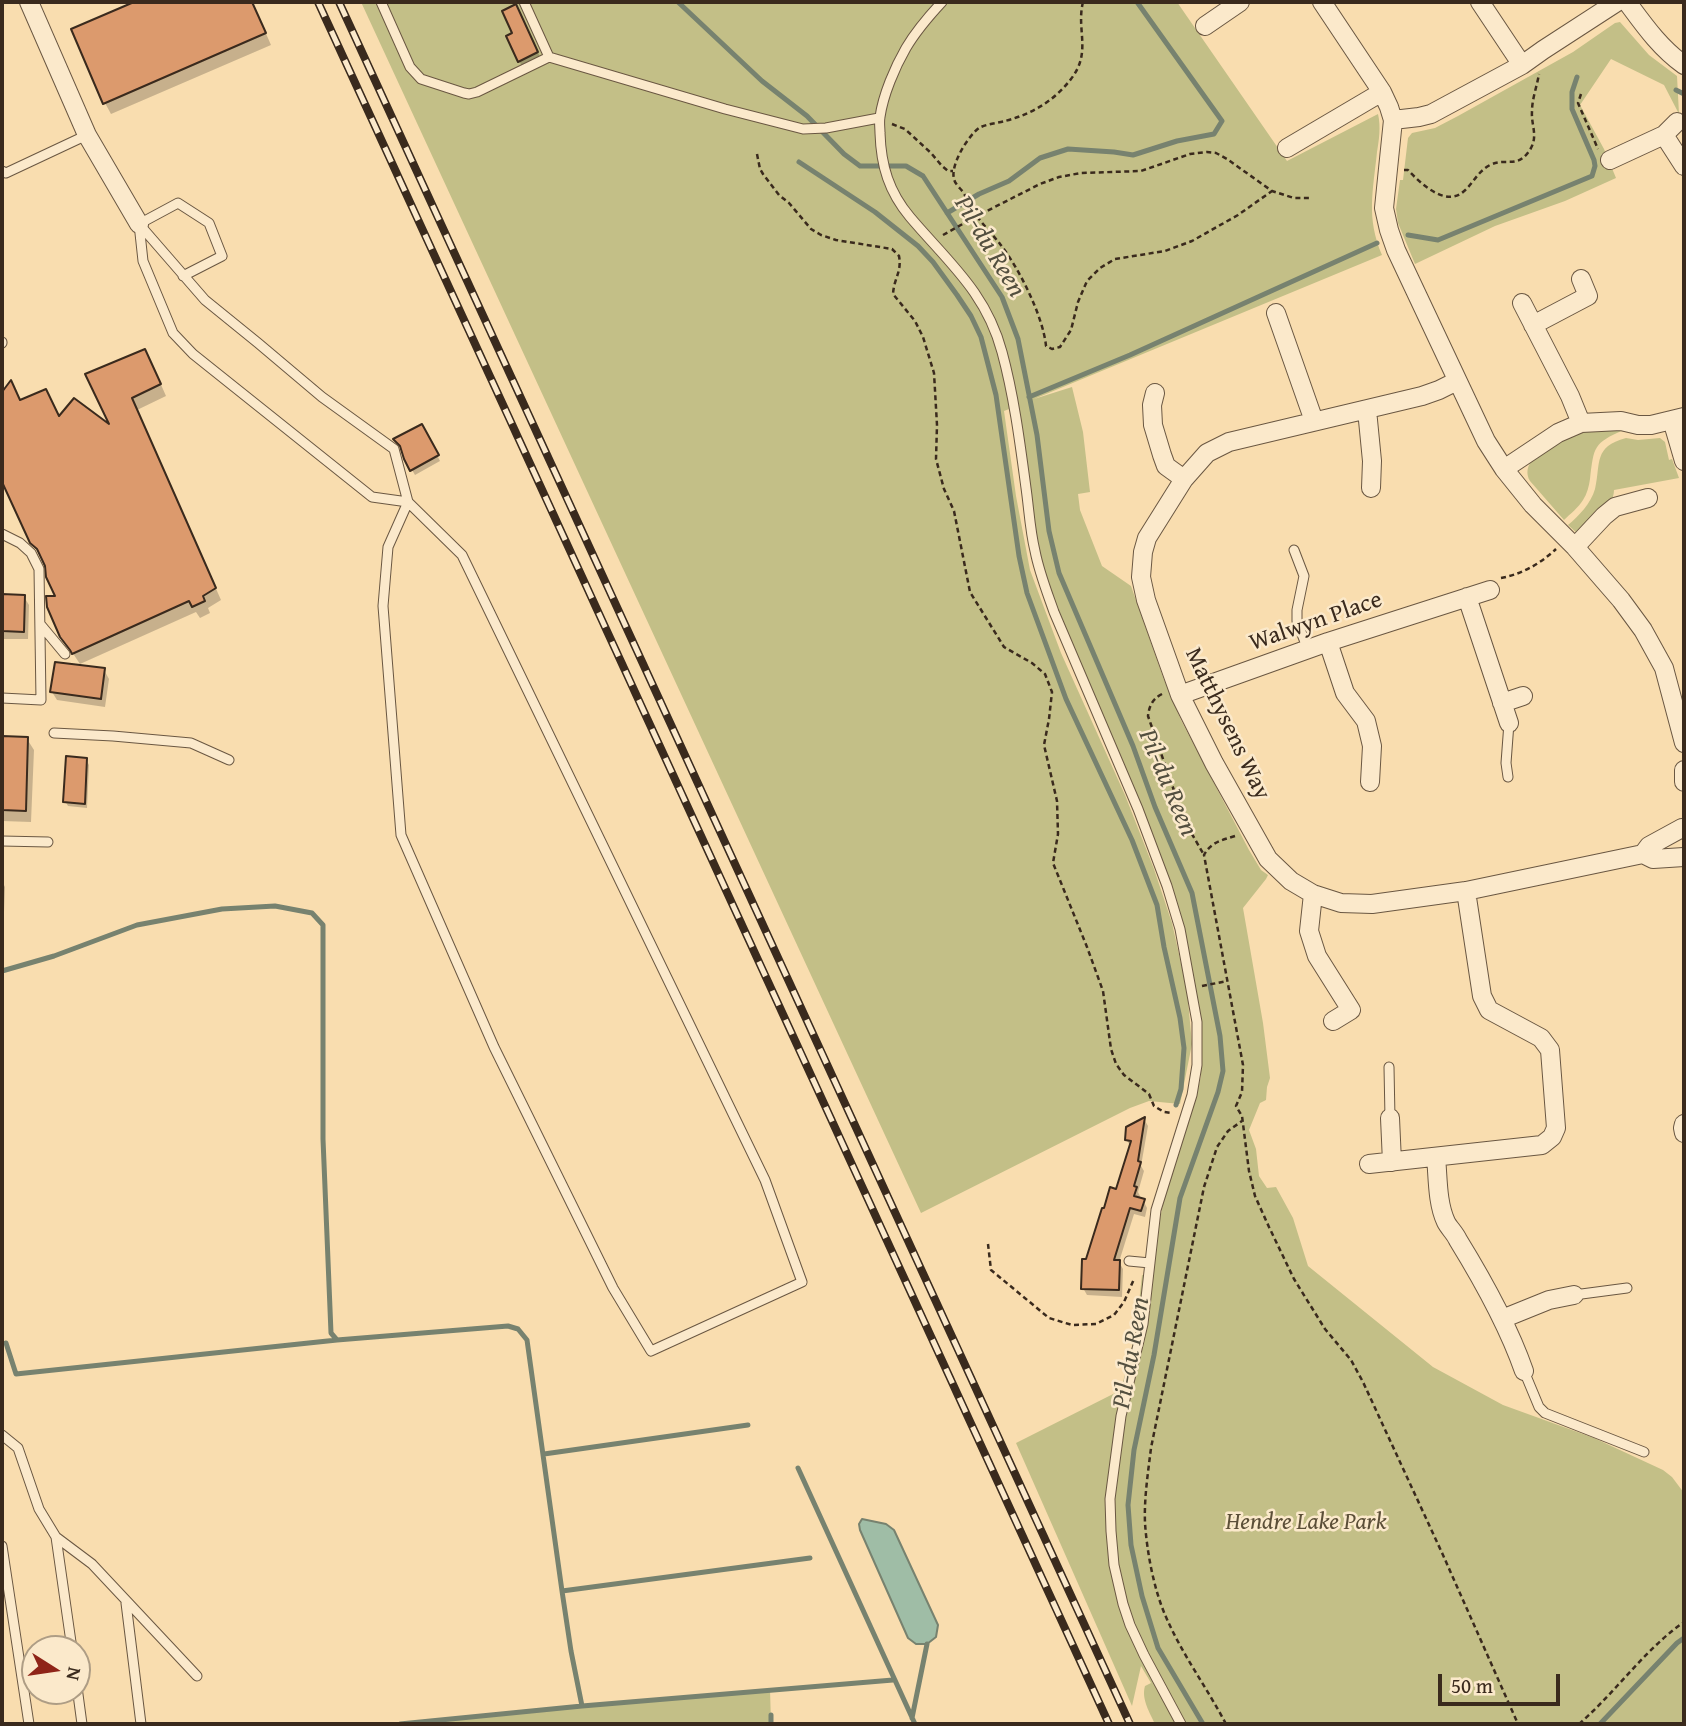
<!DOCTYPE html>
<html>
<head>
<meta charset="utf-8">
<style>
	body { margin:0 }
	#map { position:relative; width:1686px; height:1726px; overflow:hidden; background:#f9ddaf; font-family:"Gentium Book Plus",serif }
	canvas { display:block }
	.frame { position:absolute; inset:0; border:4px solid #3a2a1d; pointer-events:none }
	.north { position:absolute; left:21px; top:1635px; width:70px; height:70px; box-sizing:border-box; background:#fbe9cb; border:2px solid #ae9d85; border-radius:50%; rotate:102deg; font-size:19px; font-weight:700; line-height:28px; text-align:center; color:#3a2a1d }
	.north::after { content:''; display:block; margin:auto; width:24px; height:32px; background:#8f2418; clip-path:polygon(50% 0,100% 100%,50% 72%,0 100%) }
	.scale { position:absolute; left:1438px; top:1674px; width:122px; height:32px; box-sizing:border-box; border:4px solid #3a2a1d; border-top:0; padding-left:9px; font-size:21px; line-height:24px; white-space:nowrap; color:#3a2a1d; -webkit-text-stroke:5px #fbe9cb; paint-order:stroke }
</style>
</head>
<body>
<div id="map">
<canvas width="1686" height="1726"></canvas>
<div class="frame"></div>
<div class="north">N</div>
<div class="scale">50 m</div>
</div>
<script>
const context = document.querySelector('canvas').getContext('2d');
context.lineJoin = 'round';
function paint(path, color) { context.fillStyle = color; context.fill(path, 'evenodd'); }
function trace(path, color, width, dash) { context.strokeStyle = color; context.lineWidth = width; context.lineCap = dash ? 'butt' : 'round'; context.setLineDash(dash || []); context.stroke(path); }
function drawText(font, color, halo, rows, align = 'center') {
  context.font = font + ' "Gentium Book Plus",serif'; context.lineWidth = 5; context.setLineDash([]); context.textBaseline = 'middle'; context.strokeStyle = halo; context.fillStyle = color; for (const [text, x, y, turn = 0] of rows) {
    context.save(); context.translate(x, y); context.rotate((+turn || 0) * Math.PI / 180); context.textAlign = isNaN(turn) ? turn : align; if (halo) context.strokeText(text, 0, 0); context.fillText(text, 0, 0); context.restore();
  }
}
const green = new Path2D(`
	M 361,2 L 1177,2 L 1287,161 L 1378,114 C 1381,127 1379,140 1377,152 C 1373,191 1366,218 1382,255 L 1034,399 L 1072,387 L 1083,432 L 1090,492 L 1078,494 L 1080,510 L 1102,566 L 1131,586 L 1163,677 L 1181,720 L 1249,850 L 1261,870 L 1268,875 L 1266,879 L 1243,908 L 1263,1023 L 1270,1078 L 1267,1087 L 1266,1100 L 1260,1103 L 1249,1130 L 1256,1149 L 1259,1176 L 1267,1188 L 1276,1187 L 1293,1218 L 1308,1266 L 1433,1367 L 1503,1405 L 1594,1438 L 1663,1470 L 1672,1477 L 1684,1493 L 1684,1724 L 1155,1724 C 1150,1713 1141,1699 1145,1686 L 1151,1683 L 1141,1666 L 1132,1706 L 1016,1443 L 1121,1390 L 1136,1330 L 1142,1275 L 1151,1277 L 1157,1233 L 1167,1185 L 1195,1101 L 1201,1076 L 1200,1015 L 1184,931 L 1171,883 L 1054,601 L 1039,553 L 1017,406 L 1004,411 L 1016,496 L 1030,570 L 1061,653 L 1125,795 L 1154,869 L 1172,923 L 1187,990 L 1192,1044 L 1180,1104 L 1149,1101 L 1130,1108 L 921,1213 Z
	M 1620,22 L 1649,55 L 1677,76 L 1679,114 L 1664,85 L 1611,59 L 1580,105 L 1604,149 L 1616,178 L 1565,201 L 1495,226 L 1415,264 L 1398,223 L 1396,209 L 1400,180 L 1403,180 L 1408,138 L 1412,133 L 1435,128 L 1458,116 L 1573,52 L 1615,23 Z
	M 1594,429 L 1624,430 C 1593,443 1594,447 1590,479 C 1589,486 1587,494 1583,500 C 1579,507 1570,514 1564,520 L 1530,481 C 1515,453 1575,435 1594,429 Z
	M 1626,438 L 1638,440 L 1660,438 L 1665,442 L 1669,460 L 1672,459 L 1679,478 L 1614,490 C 1614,508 1592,523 1579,535 L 1568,525 C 1579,516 1591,503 1595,489 C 1601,463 1593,447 1626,438 Z
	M 770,1689 L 771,1724 L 400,1724 L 510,1712 Z`);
const water = new Path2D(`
	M 862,1519 L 886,1524 L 894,1530 L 938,1625 L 936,1637 L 927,1644 L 916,1644 L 908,1638 L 860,1530 L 859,1524 Z`);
const shadow = new Path2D(`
	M 138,2 L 252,2 L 271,45 L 111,114 L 105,103 L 73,30 Z
	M 519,11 L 540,57 L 522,66 L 519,61 L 514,34 Z
	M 151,362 L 166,396 L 137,410 L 221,600 L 208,608 L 210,613 L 200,618 L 196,612 L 80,664 L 62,637 L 58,598 L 44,559 L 39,554 L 32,542 L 2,478 L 2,394 L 11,383 L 21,402 L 59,419 L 113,430 Z
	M 422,426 L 440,461 L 415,475 L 405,458 L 403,449 L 396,440 Z
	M 2,596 L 24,597 L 29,605 L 28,639 L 2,639 Z
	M 104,670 L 109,679 L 105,707 L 57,700 L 52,692 Z
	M 2,738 L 27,739 L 34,750 L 31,822 L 2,821 Z
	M 86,759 L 89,765 L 87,808 L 68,806 L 65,801 Z
	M 2,881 L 5,887 L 4,912 L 2,912 Z
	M 1144,1119 L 1148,1126 L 1141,1166 L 1144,1171 L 1138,1192 L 1140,1196 L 1139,1199 L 1143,1200 L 1147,1208 L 1145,1217 L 1134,1214 L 1119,1262 L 1123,1269 L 1122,1297 L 1087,1295 L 1083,1288 L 1087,1261 L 1117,1191 L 1131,1147 L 1126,1139 Z`);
const stream = new Path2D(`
	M 678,2 L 762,81 L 807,116 L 844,154 L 860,166 L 906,166 L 923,176 L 1002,297 L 1018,339 L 1037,435 L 1049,531 L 1059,573 L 1133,746 L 1155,807 L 1192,893 L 1220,1036 L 1223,1071 L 1218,1092 L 1180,1198 L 1154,1355 L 1134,1450 L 1128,1505 L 1131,1545 L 1142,1596 L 1158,1648 L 1203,1724
	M 1676,90 L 1684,94
	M 799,162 L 875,212 L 918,246 L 933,262 L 957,295 L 971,316 L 981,337 L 996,395 L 1019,556 L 1027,593 L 1066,699 L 1132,840 L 1157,905 L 1164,947 L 1180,1018 L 1184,1048 L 1181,1089 L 1176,1105
	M 947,213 L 979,194 L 1009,181 L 1040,158 L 1068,149 L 1114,152 L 1133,155 L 1177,141 L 1214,134 L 1222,121 L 1137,2
	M 1408,235 L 1438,240 L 1592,176 L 1595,166 L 1594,160 L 1572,109 L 1572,92 L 1577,77
	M 1029,397 L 1130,355 L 1377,243
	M 2,971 L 54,956 L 137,925 L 222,909 L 275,906 L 312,913 L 323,925 L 323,1139 L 331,1333 L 337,1340 L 508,1326 L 518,1329 L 527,1340 L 562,1591 L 571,1651 L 582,1706
	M 6,1343 L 16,1374 L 337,1340
	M 544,1454 L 748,1425
	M 798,1468 L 915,1724
	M 562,1591 L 810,1558
	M 771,1715 L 771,1724
	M 912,1718 L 927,1644
	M 400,1724 L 582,1706 L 893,1680
	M 1600,1724 L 1677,1643 L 1684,1638`);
const building = new Path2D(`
	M 134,2 L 252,2 L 266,33 L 103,104 L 71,29 Z
	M 516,4 L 538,52 L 518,62 L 506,36 L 512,33 L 502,11 Z
	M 145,349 L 161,384 L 132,398 L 216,588 L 203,596 L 205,601 L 192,607 L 189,601 L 72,654 L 70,650 L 60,637 L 47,607 L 46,596 L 55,596 L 46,577 L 45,566 L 37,549 L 30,543 L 2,482 L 2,392 L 11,380 L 20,400 L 46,389 L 59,416 L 74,398 L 109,424 L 85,374 Z
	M 422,424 L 439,455 L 410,471 L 404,459 L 400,446 L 393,439 Z
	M 2,594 L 25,595 L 24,632 L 2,631 Z
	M 55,662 L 105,668 L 101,699 L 50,692 Z
	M 2,736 L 28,737 L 26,811 L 2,810 Z
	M 66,756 L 87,758 L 85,804 L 63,802 Z
	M 1145,1117 L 1138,1161 L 1141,1162 L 1134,1186 L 1137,1187 L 1134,1196 L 1145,1199 L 1141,1211 L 1130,1208 L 1114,1260 L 1120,1260 L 1119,1290 L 1081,1289 L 1082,1259 L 1086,1259 L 1102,1208 L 1104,1208 L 1110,1187 L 1116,1189 L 1131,1141 L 1125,1140 L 1126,1127 Z`);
const path = new Path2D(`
	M 1083,2 C 1076,30 1092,52 1071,79 C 1054,101 1032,114 1005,121 C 998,123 986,124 979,128 C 968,136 950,165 954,179 C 955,184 960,188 963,192 C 968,200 971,208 976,215 C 984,226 993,235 1000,244 C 1019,268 1043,316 1046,346 L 1052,349 L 1060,347 L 1071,330 L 1078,302 L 1087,281 L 1100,268 L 1115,259 L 1165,251 L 1192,241 L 1238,215 L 1272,191
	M 1581,94 L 1578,103 L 1598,149
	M 892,124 L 905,129 L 931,153 L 942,166 L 948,171 L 953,171
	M 757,154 L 760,169 L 763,174 L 779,195 L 789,203 L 811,229 L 821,235 L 836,240 L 892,249 L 899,256 C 902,272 894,278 893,294 L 915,321 L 923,337 L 934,373 L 937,425 L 936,459 L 944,489 L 954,511 L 970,592 L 1004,647 L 1032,663 L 1045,674 L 1052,692 L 1049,719 L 1044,745 L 1057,801 L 1058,834 L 1053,863 L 1087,947 L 1103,991 L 1111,1049 L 1116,1064 L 1124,1075 L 1149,1094 L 1154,1106 L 1164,1112 L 1172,1113
	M 1404,170 L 1408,170 C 1420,183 1445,207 1463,192 C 1473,184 1477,172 1490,165 C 1507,157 1518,170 1531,148 C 1538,135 1531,125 1532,111 C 1532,99 1537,86 1539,74
	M 943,235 L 977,216 L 1040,184 L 1059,177 L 1081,173 L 1141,171 L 1190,154 L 1207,152 L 1216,153 L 1227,159 L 1272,191 L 1294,198 L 1309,198
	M 1501,578 C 1522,574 1540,564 1556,549
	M 1162,694 C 1152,699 1149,707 1148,716 L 1185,822 L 1204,855
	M 1235,836 C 1222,840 1211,842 1204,855 L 1243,1065 L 1242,1092 L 1236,1106 L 1242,1116 L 1249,1171 L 1255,1196 L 1269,1227 L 1294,1279 L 1325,1329 L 1351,1360 L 1363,1382 L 1443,1555 L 1518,1724
	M 1202,986 L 1227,981
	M 988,1244 L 991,1270 L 1049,1318 L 1072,1325 L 1096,1324 L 1114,1315 L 1124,1302 L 1134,1279
	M 1226,1724 C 1207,1688 1182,1654 1166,1617 C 1154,1590 1147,1553 1145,1523 C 1144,1498 1148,1473 1151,1448 L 1204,1187 L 1217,1147 L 1228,1131 L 1242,1121
	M 1579,1724 C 1616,1692 1644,1650 1684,1622`);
const service = new Path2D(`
	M 381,2 L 410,67 L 421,79 L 464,93 L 469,94 L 477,92 L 549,57 L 725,109 L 803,129 L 826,128 L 879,118
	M 524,2 L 549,57
	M 942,2 C 929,16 916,31 906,48 C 895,67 883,95 880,117 C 879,122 880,128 880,133 C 881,166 889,192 910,217 C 948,262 986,292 1002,352 C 1014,396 1020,443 1026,488 C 1029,509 1030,531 1035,551 C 1039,572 1047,592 1054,612 L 1138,809 L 1167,886 L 1180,929 L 1197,1022 L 1197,1065 L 1192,1095 L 1156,1210 L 1143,1324 L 1121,1416 L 1110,1499 L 1111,1531 L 1114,1565 L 1123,1604 L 1130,1625 L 1144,1655 L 1181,1724
	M 2,171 L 6,173 L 87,135
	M 139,224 L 205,300 L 258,343 L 322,397 L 394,449 L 408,502 L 372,497 L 193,354 L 173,333 L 143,261 Z
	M 139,224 L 178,203 L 209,223 L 222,256 L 183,276
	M 2,342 L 2,343
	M 408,502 L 462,555 L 765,1180 L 802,1282 L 651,1351 L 613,1288 L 494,1047 L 401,835 L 383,606 L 388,547 Z
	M 2,534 L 20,543 L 31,553 L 39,569 L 41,700 L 2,698
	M 1294,550 L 1304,576 L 1297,610 L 1297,621 L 1308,650
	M 40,624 L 65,654
	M 54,733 L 113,736 L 191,743 L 229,760
	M 1508,777 L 1506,763 L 1509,723
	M 2,841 L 48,842
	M 1389,1067 L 1390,1118
	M 1129,1261 L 1150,1263
	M 1574,1295 L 1627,1288
	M 1524,1371 L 1539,1407 L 1545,1413 L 1644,1452
	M 2,1435 L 18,1448 L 39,1509 L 56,1537 L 72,1649
	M 56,1537 L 92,1564 L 197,1676
	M 2,1546 L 29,1724
	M 126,1603 L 141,1724
	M 77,1687 L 82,1724`);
const minor = new Path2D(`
	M 29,2 L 87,135 L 139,224
	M 1322,2 L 1382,92 L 1389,107 L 1393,120 L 1384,208 L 1389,230 L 1396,250 L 1486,441 L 1504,469 L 1533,505 L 1575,547 L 1621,600 L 1643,630 L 1664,668 L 1684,743
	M 1480,2 L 1522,65
	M 1627,2 C 1644,25 1660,48 1684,65
	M 1205,26 L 1240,2
	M 1393,120 L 1419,117 L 1431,114 L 1522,65 L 1543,50 L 1617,2
	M 1664,135 L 1684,166
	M 1287,148 L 1382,92
	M 1610,160 L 1664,135 L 1677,122
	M 1522,303 L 1570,396 L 1581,423
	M 1276,313 L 1314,421
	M 1533,325 L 1588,296 L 1581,279
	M 1457,381 L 1439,390 L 1422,396 L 1229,442 L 1207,453 L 1184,479 L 1147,538 L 1143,552 L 1141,577 L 1146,600 L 1180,695 L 1214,763 L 1268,859 L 1291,881 L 1313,894 L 1341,903 L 1372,904 L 1466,891 L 1643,854 L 1653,859 L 1684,857
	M 1155,393 L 1152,405 L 1153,425 L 1162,455 L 1166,466 L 1184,479
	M 1367,410 L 1372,461 L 1371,488
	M 1672,420 L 1684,461
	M 1504,469 L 1558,433 L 1581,423 L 1621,421 L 1638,425 L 1651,425 L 1684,417
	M 1575,547 L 1604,516 L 1615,507 L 1648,498
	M 1467,597 L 1509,723
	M 1328,642 L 1345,693 L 1366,721 L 1372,746 L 1370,782
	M 1180,695 L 1328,642 L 1490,590
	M 1502,703 L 1523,696
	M 1684,770 L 1684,782
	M 1643,854 L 1649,846 L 1682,828
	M 1313,894 L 1309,931 L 1317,956 L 1351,1010 L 1333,1021
	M 1390,1118 L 1392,1162
	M 1684,1124 L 1683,1128 L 1684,1133
	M 1436,1157 C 1438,1177 1437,1203 1446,1222 C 1449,1228 1455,1233 1458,1240 C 1482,1279 1509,1328 1524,1371
	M 1369,1164 L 1542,1145 L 1552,1137 L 1556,1128 L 1550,1050 L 1541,1038 L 1489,1010 L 1482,996 L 1466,891
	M 1502,1319 L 1549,1300 L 1574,1295`);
const rail = new Path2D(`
	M 318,2 L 1109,1724
	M 339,2 L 1130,1724`);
const streetNames = [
	["Walwyn Place",1316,622,-19],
	["Matthysens Way",1227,724,64]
];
const parkNames = [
	["Hendre Lake Park",1306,1523]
];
const waterNames = [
	["Pil-du Reen",989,247,59],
	["Pil-du Reen",1167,783,67],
	["Pil-du Reen",1132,1353,-80]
];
paint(green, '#c3bf87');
paint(water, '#9fbda6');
trace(water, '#77826f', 2);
paint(shadow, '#0003');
trace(stream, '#77826f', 5);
paint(building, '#dc9a6d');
trace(building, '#3a2a1d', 2);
trace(service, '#6a5742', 11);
trace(minor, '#6a5742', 20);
trace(path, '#3a2a1d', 2.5, [5, 3.5]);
trace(service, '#fbe9cb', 9);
trace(minor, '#fbe9cb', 18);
trace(rail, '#3a2a1d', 8);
trace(rail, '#fbe9cb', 5, [16]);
drawText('24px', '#3a2a1d', '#fbe9cb', streetNames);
drawText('italic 24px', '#5c4f38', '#fbe9cb', parkNames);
drawText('italic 26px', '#534f3f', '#fbe9cb', waterNames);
</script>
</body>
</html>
